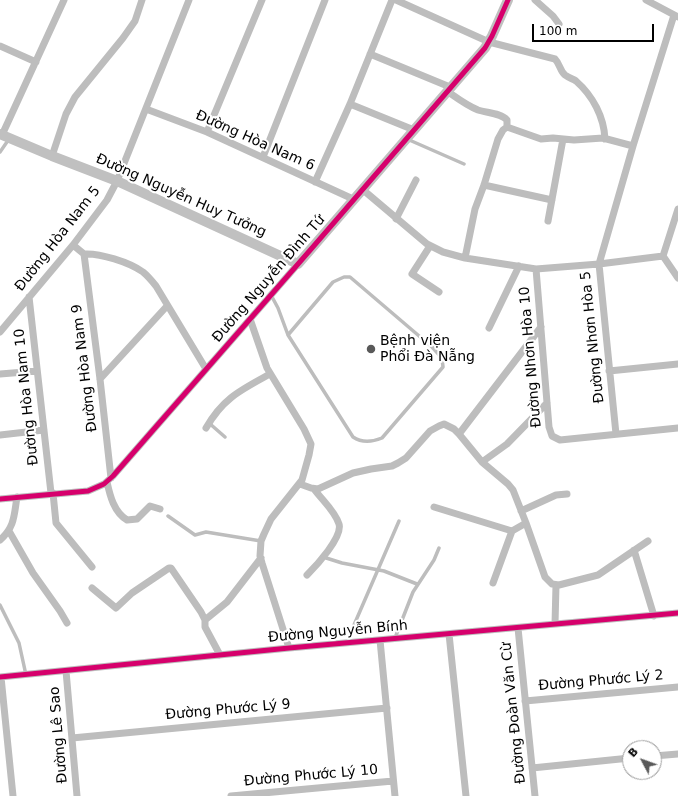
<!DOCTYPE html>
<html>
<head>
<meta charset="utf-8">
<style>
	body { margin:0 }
	#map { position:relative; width:678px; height:796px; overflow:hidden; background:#fff; font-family:"DejaVu Sans",sans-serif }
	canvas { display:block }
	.north { position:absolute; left:622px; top:740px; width:40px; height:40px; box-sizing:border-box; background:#fff; border:1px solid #999; border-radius:50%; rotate:311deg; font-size:11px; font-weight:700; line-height:16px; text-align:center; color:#000 }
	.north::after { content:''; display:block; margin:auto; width:14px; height:18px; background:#595959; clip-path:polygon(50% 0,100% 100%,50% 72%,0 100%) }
	.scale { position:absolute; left:532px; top:24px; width:122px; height:18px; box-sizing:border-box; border:2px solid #000; border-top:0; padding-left:5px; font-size:12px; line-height:14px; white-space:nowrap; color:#000; -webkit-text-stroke:3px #fff; paint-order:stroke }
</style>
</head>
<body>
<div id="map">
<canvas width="678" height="796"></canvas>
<div class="north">B</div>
<div class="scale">100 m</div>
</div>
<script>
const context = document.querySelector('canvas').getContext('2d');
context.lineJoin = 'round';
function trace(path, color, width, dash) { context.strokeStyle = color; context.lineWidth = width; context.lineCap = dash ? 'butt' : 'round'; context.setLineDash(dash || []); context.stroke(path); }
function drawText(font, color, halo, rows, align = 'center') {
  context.font = font + ' "DejaVu Sans",sans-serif'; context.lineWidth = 4; context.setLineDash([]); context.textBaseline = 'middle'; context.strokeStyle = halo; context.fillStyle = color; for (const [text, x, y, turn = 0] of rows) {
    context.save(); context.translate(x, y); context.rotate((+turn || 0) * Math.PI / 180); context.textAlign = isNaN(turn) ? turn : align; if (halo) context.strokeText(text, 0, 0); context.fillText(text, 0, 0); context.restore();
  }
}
const lane = new Path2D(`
	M 407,139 L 464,164
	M 0,152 L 9,139
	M 271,295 L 278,308 L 288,335 L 353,437 C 362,443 372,442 382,438 L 443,367 L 442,358 L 432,347 L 350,277 L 344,277 L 333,282 L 288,335
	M 209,423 L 225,437
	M 168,516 L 195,535 L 206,532 L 261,541
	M 323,557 L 342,563 L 384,571 L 417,584
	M 0,605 L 19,643 L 26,675
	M 354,625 L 399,521
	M 395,638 L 413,592 L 434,560 L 439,548`);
const street = new Path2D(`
	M 396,0 L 489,42 L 555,59 C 560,64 560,71 565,75 C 569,78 573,79 576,81 C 593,96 604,117 605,139
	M 535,0 L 553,16 L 559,24
	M 646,0 L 678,17
	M 0,46 L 36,62
	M 370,54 L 450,87
	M 447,91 C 457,98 466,105 478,110 C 487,113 501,113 507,120 L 507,127
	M 350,104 L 414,130
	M 146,109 L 207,132 L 353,199
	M 507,127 L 541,139 L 553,138 L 574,140 L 603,138 L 633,146
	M 207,132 L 262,0
	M 2,135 L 64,0
	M 52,156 L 66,114 L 75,97 L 123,38 L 135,21 L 142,0
	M 263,157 L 325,0
	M 315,182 L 350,104 L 392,0
	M 484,185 L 552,200
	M 362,189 L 427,244 L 443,252 L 465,258 L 536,269 L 599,264 L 663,256
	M 396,219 L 416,180
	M 548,221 L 563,139
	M 73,245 L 84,254 C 100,253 129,262 143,272 C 148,276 152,281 156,286 L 206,369
	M 430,246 L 412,274 L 439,292
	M 84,254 L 100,379 L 111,478
	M 663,256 L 678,209
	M 663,256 L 678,278
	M 465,258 L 475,209 L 484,185 L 498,139 L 503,130 L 507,127
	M 536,269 L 549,427 L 552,436 L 560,440 L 678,428
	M 29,297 L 51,493
	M 250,319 L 267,368 L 304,429 L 311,444 L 309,455 L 302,480 L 271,519 L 264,534 L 261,541 L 260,556 L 262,563 L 289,648
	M 489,328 L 519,266
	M 0,332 L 73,245 L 107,200 L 117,181 L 189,0
	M 609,371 L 678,364
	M 0,374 L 37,371
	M 100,379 L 167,306
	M 206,428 C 223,398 241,390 270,374
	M 459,434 L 541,327
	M 616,434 L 599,264 L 633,146 L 674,15
	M 0,435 L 44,430
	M 482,462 L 507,444 L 547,403
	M 107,482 C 110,496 114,512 127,520 L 137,519 L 150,506 L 160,509
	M 300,484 L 311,488 L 318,489 L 353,473 L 371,469 L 392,466 L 398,463 L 406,458 L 430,431 L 439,426 L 444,424 L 454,429 L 459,434 L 482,462 L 508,484 L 513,490 L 526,523 L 545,577 L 552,584 L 559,585 L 598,575 L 648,541
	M 53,493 L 56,523 L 92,567
	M 0,499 L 88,491 L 104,484 L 113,476 L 298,264
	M 434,507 L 512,531
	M 521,511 L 556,495 L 567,494
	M 9,531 L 33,573 L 60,611 L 67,623
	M 0,540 C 15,527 14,515 17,497
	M 634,550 L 654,616
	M 307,575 C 316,566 343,537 339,524 C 335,511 322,500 314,489
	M 493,583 L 512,531 L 526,523
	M 92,588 L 116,608 L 132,593 L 169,568 L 171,568 L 201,612 L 205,620 L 205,627 L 220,655
	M 205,620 L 227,602 L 261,558
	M 555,624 L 556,585
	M 518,628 L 535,796
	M 449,634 L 466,796
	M 380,640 L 395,796
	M 66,671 L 77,796
	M 0,677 L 289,648 L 678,613
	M 1,677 L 13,796
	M 525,701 L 678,687
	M 72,738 L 387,708
	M 654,756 L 678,754
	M 532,768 L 630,758
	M 231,796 L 393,781`);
const secondary = new Path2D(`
	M 0,134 L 52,156 L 117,181 L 298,264 L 485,48 L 492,36 L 508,0`);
const cycleway = new Path2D(`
	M 0,499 L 88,491 L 104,484 L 113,476 L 312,248 L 485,48 L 492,36 L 508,0
	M 0,677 L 289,648 L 678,613`);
const markers = [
	[371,349,5,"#595959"]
];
const streetNames = [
	["Đường Hòa Nam 6",255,141,24],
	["Đường Nguyễn Huy Tưởng",181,196,24],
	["Đường Hòa Nam 5",58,239,-52],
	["Đường Nguyễn Đình Tứ",269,279,-49],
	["Đường Nhơn Hòa 5",593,337,-96],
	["Đường Nhơn Hòa 10",531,357,-95],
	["Đường Hòa Nam 9",85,368,-97],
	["Đường Hòa Nam 10",27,397,-96],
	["Đường Nguyễn Bính",338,632,-5],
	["Đường Phước Lý 2",601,681,-5],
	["Đường Phước Lý 9",228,710,-5],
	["Đường Đoàn Văn Cừ",514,713,-96],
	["Đường Lê Sao",59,735,-95],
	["Đường Phước Lý 10",311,776,-5]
];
const poiNames = [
	["Bệnh viện",380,341],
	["Phổi Đà Nẵng",380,357]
];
trace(lane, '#bdbdbd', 3.5);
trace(street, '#bdbdbd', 7);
trace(secondary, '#c0c0c0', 10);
trace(cycleway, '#d6006c', 5);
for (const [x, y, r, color] of markers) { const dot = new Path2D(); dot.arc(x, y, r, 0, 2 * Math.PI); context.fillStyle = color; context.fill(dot); trace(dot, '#fff', 1.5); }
drawText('14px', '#000', '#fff', streetNames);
drawText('14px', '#000', '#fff', poiNames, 'left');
</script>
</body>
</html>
